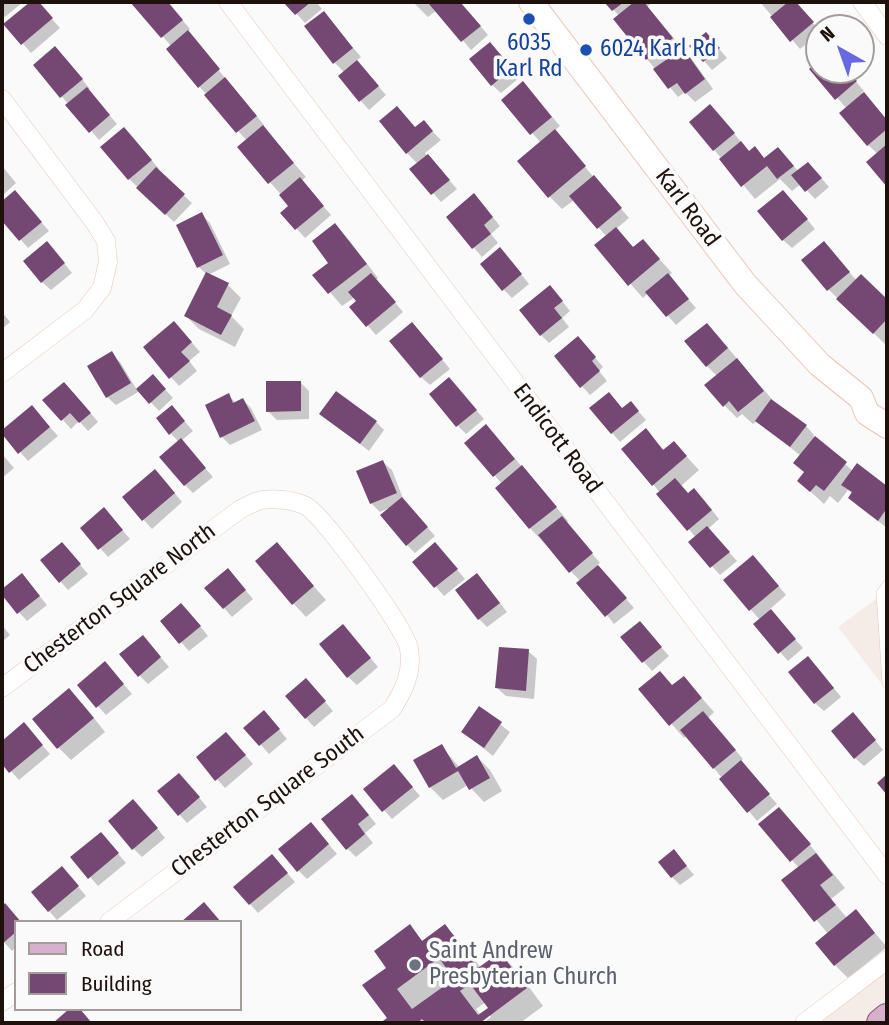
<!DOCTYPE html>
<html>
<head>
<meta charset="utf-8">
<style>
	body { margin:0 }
	#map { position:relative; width:889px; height:1025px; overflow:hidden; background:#fafafa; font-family:"Fira Sans Condensed",sans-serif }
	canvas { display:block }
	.frame { position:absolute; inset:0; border:4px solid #1e110c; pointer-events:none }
	.legend { position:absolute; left:14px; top:920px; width:228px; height:91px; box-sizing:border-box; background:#fafafa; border:2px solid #a29d9b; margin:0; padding:9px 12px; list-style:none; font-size:21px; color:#1e110c }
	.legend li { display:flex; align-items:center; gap:14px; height:35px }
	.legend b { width:35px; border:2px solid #a29d9b }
	.north { position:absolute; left:805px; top:14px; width:70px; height:70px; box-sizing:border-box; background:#fafafa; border:2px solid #a29d9b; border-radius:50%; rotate:320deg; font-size:19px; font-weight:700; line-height:28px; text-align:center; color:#1e110c }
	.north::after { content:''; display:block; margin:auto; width:24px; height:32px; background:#6868e1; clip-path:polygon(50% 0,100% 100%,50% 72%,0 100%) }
</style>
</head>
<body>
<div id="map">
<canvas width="889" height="1025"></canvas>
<div class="frame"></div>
<ul class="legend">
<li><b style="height:9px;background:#d7b0ce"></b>Road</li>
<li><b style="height:19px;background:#754874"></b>Building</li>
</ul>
<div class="north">N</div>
</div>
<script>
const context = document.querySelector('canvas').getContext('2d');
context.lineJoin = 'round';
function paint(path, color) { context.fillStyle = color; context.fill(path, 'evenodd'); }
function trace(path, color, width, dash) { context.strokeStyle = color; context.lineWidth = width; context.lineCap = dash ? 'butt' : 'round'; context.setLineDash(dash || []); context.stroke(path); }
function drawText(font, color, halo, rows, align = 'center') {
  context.font = font + ' "Fira Sans Condensed",sans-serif'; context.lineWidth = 7; context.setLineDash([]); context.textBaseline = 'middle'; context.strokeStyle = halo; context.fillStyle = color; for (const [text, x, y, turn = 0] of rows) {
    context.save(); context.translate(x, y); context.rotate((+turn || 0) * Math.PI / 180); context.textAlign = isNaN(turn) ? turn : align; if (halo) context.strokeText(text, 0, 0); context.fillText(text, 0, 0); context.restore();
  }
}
const built = new Path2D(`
	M 887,591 L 887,691 L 838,627 Z
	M 887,962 L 887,1023 L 807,1023 Z`);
const shadow = new Path2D(`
	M 2,2 L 23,2 L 5,17 L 2,13 Z
	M 33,2 L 37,2 L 60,28 L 31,53 L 6,24 Z
	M 133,2 L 167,2 L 190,29 L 187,32 L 264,125 L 262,127 L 306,177 L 301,181 L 331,215 L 305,238 L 283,213 L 291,206 L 239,147 L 247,141 L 199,86 L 171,46 Z
	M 286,2 L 316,2 L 322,9 L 305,23 Z
	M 413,2 L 460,2 L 488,35 L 471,50 L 437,10 L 428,17 Z
	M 607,2 L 653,2 L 647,7 L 691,58 L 713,89 L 695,102 L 685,92 L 678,97 L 647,59 L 619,16 Z
	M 760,2 L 794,2 L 819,30 L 819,34 L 800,49 Z
	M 324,13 L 361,57 L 356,61 L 386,95 L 369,110 L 340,77 L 345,73 L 335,63 Z
	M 714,43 L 727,58 L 712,70 L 691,46 Z
	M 498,53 L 519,78 L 501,93 L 492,85 Z
	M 64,57 L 90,89 L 88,90 L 117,124 L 99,140 L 35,65 Z
	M 819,63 L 819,70 L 846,70 L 864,91 L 862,93 L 887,121 L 887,184 L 869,162 L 878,154 L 868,145 L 847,109 L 812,69 Z
	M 531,92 L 560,126 L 554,131 L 629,218 L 616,229 L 634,248 L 643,241 L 672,273 L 668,276 L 696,308 L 676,325 L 648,293 L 643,298 L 596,245 L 607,237 L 574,200 L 562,209 L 549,196 L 541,143 L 503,100 Z
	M 719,115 L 750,153 L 755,149 L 765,159 L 778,149 L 799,172 L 816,172 L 829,187 L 815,199 L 801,184 L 792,191 L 780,179 L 755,199 L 691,122 Z
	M 416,129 L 432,131 L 441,140 L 425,153 L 457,189 L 441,202 L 412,169 L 418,164 L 407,153 Z
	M 133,138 L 159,169 L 157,170 L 192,203 L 174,222 L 129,179 Z
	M 2,166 L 16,183 L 2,196 Z
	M 15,192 L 49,231 L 28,248 L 2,218 L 2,203 Z
	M 792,201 L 815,229 L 792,248 L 783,240 Z
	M 482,204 L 500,226 L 491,234 L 498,243 L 482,257 L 448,218 Z
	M 202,215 L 210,223 L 230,264 L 208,275 L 228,285 L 241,298 L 231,316 L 244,329 L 235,347 L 199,329 L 186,316 L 207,275 L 199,267 Z
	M 334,226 L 348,239 L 378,278 L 376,280 L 403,312 L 376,335 L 352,308 L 359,302 L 355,297 L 342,306 L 315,275 L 331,263 Z
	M 55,252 L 72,273 L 51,290 L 42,282 Z
	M 832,252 L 857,281 L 861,276 L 887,301 L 887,346 L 829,290 L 804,260 Z
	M 508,258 L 529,284 L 512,298 L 504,290 Z
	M 558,296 L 570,311 L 562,318 L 569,327 L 549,343 L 541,335 Z
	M 2,312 L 10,322 L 2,329 Z
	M 182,331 L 200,352 L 189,361 L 197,371 L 179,386 L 171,377 Z
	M 420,333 L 450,369 L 430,385 L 421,377 Z
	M 715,333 L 776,404 L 806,426 L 814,435 L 813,436 L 853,471 L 857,466 L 887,489 L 887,528 L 858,506 L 850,498 L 853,494 L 848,490 L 838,503 L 830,496 L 824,504 L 799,481 L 806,473 L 801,456 L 757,421 L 753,424 L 742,414 L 737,418 L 724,405 L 717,376 L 707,366 Z
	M 586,347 L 603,367 L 599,371 L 607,381 L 590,395 L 556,357 Z
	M 111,354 L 120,362 L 137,390 L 153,376 L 173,398 L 159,411 L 140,391 L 116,405 L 107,397 Z
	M 301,383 L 309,391 L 309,419 L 277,420 L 268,411 Z
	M 457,388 L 484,419 L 466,434 L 458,426 Z
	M 73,392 L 98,422 L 88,431 L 79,421 L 71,429 L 45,400 Z
	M 228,395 L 236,403 L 243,400 L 251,408 L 262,430 L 230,445 L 222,437 Z
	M 631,403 L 646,420 L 620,442 L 591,408 L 623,410 Z
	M 321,414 L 376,422 L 384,430 L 369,451 Z
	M 40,416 L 58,436 L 28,461 L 20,452 Z
	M 180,416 L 193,431 L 181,441 L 213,477 L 193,493 L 185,485 L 179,442 L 171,434 Z
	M 645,431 L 665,451 L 674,443 L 699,470 L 681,486 L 689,495 L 703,499 L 719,519 L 708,529 L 737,561 L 720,575 L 690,542 L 696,538 L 653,484 Z
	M 495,435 L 568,521 L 566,523 L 600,563 L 597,565 L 634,608 L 614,624 L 581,582 L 530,528 L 497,488 L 502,484 L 467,443 Z
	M 2,454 L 14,468 L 2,478 Z
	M 383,462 L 392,470 L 404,501 L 435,536 L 415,553 L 407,545 L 391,507 L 380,512 L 371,503 Z
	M 164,480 L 182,502 L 152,529 L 124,498 Z
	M 112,518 L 130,539 L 108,557 L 82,528 Z
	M 277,545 L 326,600 L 306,617 L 293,603 Z
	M 70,553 L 88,574 L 68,590 L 60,581 Z
	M 443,553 L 465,579 L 444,596 L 414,562 Z
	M 762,566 L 786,595 L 769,610 L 803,648 L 788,661 L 755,624 L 760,620 L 725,580 Z
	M 22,575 L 47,605 L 27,621 L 2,593 Z
	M 236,579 L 253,599 L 232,617 L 224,608 Z
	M 485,584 L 507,612 L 487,627 L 479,619 Z
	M 190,614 L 208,636 L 189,651 L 163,622 Z
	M 2,625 L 10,635 L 2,642 Z
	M 648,632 L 669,656 L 652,671 L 623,638 Z
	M 351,635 L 378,667 L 357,685 L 348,677 Z
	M 151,646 L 169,667 L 148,684 L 140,676 Z
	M 528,651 L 537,659 L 534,699 L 506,696 L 497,688 Z
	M 817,667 L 841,697 L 824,711 L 815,703 Z
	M 113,672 L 132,694 L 106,715 L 79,685 Z
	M 684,678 L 714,712 L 708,718 L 743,759 L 740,762 L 777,804 L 757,821 L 687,735 L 684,738 L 641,689 L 674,687 Z
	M 314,689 L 333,711 L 314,727 L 306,718 Z
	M 82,703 L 105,732 L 71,760 L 58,747 Z
	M 479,708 L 510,732 L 493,756 L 463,732 Z
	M 272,721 L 287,739 L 269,754 L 246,728 Z
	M 861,723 L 883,750 L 864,766 L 855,758 Z
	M 24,725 L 50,754 L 19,780 L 2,761 L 2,743 Z
	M 235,743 L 253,764 L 225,788 L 217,779 Z
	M 441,746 L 459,767 L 477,757 L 490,770 L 502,791 L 484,802 L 468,785 L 443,800 L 430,787 Z
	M 402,775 L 420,796 L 392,819 L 366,790 Z
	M 188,784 L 207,807 L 187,823 L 179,814 Z
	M 360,804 L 376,824 L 365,833 L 373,843 L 356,857 L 347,848 Z
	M 142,810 L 165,838 L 142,857 L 133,848 Z
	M 788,818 L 845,888 L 831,899 L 847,918 L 856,911 L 887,947 L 848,978 L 835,965 L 828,934 L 784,880 L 799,868 L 761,825 Z
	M 319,833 L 337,854 L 307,879 L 298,870 Z
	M 109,843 L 126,863 L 98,886 L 73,857 Z
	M 674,851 L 694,875 L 680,885 L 672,877 Z
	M 280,865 L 295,882 L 258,913 L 235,887 Z
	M 70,877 L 86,896 L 57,920 L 49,911 Z
	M 5,906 L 16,922 L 16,947 L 12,951 L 2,940 L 2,909 Z
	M 445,926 L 463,944 L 481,968 L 500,954 L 517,971 L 543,1006 L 520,1023 L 483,1023 L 491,1017 L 489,1014 L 477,1023 L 383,1023 L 389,1019 L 409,927 L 424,942 ZM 486,1002 L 491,1008 L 481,1016 L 476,1009 Z
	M 72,1009 L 84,1015 L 91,1023 L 55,1023 Z`);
const building = new Path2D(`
	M 30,2 L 39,2 L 53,18 L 21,45 L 3,24 Z
	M 130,2 L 168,2 L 183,20 L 161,38 Z
	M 283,2 L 311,2 L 295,15 Z
	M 432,2 L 460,2 L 481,26 L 461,42 L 429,4 Z
	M 604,2 L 624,2 L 612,11 Z
	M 634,2 L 644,2 L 673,38 L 646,60 L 613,19 Z
	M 788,2 L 796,2 L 814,22 L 790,42 L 770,17 Z
	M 324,11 L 353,48 L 333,64 L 304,26 Z
	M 188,30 L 220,69 L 198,88 L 166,49 Z
	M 706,32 L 720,48 L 703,62 L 689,46 Z
	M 490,42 L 512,68 L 491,86 L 469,59 Z
	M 55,46 L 83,79 L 60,98 L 33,65 Z
	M 683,48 L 705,79 L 685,94 L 677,83 L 668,89 L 653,69 Z
	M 357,60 L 379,86 L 359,102 L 338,76 Z
	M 819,61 L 819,70 L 847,70 L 857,81 L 835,100 L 809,69 Z
	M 225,77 L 257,116 L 236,133 L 204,95 Z
	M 523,81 L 552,117 L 530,135 L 501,100 Z
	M 87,87 L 110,115 L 89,133 L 65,105 Z
	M 864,92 L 887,120 L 887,129 L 867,146 L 839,113 Z
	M 710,104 L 735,133 L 713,151 L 689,122 Z
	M 397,106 L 415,127 L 424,120 L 433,131 L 406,154 L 379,121 Z
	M 263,125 L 294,163 L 268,184 L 237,147 Z
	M 124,127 L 152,160 L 128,180 L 100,147 Z
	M 555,129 L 586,166 L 548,198 L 517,161 Z
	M 741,141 L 749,151 L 755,146 L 764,158 L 778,147 L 794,166 L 777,179 L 767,166 L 741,187 L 719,159 Z
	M 887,144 L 887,187 L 866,162 Z
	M 428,154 L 450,180 L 431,195 L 409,169 Z
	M 808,162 L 822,178 L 805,192 L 791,175 Z
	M 156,167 L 185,194 L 165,215 L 136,188 Z
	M 594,175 L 622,208 L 597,229 L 569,196 Z
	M 300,177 L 324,206 L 295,230 L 280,213 L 288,206 L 279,195 Z
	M 15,190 L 42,222 L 19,241 L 2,221 L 2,201 Z
	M 783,190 L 808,219 L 782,241 L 757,211 Z
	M 474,193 L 493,217 L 484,225 L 491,234 L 472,249 L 446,217 Z
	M 202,212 L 223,255 L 197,268 L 176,225 Z
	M 335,223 L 367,264 L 328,294 L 312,275 L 328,263 L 312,241 Z
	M 616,227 L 633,247 L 643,239 L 660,259 L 628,286 L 594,245 Z
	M 47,241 L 65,263 L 41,283 L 23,261 Z
	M 824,241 L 850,272 L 827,291 L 801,260 Z
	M 500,247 L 522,274 L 502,291 L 480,264 Z
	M 206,272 L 229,283 L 217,307 L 232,315 L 221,335 L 184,316 Z
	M 371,273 L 396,302 L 366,327 L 349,307 L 356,301 L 348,292 Z
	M 668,273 L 689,299 L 666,317 L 645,292 Z
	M 861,274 L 887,299 L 887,319 L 873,334 L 836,299 Z
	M 550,285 L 563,301 L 554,308 L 562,318 L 540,336 L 519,310 Z
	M 174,321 L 192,342 L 181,352 L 190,361 L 169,379 L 143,347 Z
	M 412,322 L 443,359 L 420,378 L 389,341 Z
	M 707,323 L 728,348 L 706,367 L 684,341 Z
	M 578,336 L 596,357 L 592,361 L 600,371 L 580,388 L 554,356 Z
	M 112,351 L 131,383 L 106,398 L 87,366 Z
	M 737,358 L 764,391 L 738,412 L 729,401 L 723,407 L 704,385 Z
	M 153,374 L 166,389 L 149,404 L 136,389 Z
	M 449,377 L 477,410 L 456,427 L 429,394 Z
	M 266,381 L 301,381 L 301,411 L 266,412 Z
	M 64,382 L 91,413 L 79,423 L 70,413 L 61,421 L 42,400 Z
	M 336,391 L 377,421 L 360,444 L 319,414 Z
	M 609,392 L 622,408 L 631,401 L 639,411 L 611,434 L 589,408 Z
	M 229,393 L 233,403 L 243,398 L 255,421 L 220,438 L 205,405 Z
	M 771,399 L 807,425 L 790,447 L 755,421 Z
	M 32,405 L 50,427 L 18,454 L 2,434 L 2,430 Z
	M 172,405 L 185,421 L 169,435 L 156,418 Z
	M 486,424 L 515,459 L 493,477 L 464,443 Z
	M 646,428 L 663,450 L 674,441 L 687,456 L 652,486 L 621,449 Z
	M 815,436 L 847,462 L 824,491 L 816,485 L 810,492 L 797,481 L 804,472 L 793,463 Z
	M 181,438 L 206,468 L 184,486 L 159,457 Z
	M 383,460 L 397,493 L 370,504 L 356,471 Z
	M 857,463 L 887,486 L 887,508 L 878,521 L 848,498 L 852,492 L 841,485 Z
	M 522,465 L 557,507 L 529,529 L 495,488 Z
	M 155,469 L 175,493 L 142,521 L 122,497 Z
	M 675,478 L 688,493 L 694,488 L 712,510 L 687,531 L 656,494 Z
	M 402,497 L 428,527 L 406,546 L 380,515 Z
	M 104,507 L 123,530 L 98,550 L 80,528 Z
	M 562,516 L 593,553 L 569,573 L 538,535 Z
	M 707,526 L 730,552 L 710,568 L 688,542 Z
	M 62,542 L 81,564 L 59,583 L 40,560 Z
	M 277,542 L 314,586 L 292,605 L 255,561 Z
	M 435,542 L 458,569 L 434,588 L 412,562 Z
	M 753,555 L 779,586 L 749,611 L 723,580 Z
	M 598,565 L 627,598 L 605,617 L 576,583 Z
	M 228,568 L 246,590 L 223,609 L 204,588 Z
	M 22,573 L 40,596 L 17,614 L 2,595 L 2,589 Z
	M 477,573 L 500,603 L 478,620 L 455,590 Z
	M 181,603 L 201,626 L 179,644 L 160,621 Z
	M 771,609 L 796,639 L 778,654 L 753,624 Z
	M 640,621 L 662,647 L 642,663 L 620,637 Z
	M 343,624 L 371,658 L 347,678 L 319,644 Z
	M 143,635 L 161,657 L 138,677 L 119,654 Z
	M 499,647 L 529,649 L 526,691 L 495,688 Z
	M 808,656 L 834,688 L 814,704 L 788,672 Z
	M 105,661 L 124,684 L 96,708 L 77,685 Z
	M 660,671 L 672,685 L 684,676 L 702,698 L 669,726 L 638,689 Z
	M 306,678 L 326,701 L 305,719 L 285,696 Z
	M 69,688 L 94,718 L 57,749 L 32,719 Z
	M 479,706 L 502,722 L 484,748 L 461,732 Z
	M 264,710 L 280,729 L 259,746 L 243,728 Z
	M 703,711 L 736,750 L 713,769 L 680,730 Z
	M 853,712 L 876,740 L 854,759 L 831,731 Z
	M 24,722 L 43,745 L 9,773 L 2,764 L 2,741 Z
	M 226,732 L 246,755 L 215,781 L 196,757 Z
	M 442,744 L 456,768 L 477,755 L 490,778 L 469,790 L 458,771 L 429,788 L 413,760 Z
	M 741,760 L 770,794 L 747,813 L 719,779 Z
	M 394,764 L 413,787 L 382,812 L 363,789 Z
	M 179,773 L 200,797 L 178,816 L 157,791 Z
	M 887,774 L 887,795 L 877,783 Z
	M 352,794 L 369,815 L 358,824 L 365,834 L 346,850 L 321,819 Z
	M 133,799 L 158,828 L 132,850 L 108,821 Z
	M 779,807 L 811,844 L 790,862 L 758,824 Z
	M 311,822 L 329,844 L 297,872 L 278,849 Z
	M 101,832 L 119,853 L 88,879 L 70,857 Z
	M 674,849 L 687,866 L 671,878 L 658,862 Z
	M 816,853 L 833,875 L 820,885 L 836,905 L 814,922 L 781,880 Z
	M 272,854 L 288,873 L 249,905 L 233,887 Z
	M 62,866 L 79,886 L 48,912 L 31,892 Z
	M 204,902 L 221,922 L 181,922 Z
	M 5,903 L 21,922 L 16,922 L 16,932 L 2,944 L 2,907 Z
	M 856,909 L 875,933 L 834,966 L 815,943 Z
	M 410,924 L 422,941 L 445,924 L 478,968 L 500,952 L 527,988 L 480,1023 L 426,1023 L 422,1019 L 417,1023 L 380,1023 L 387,1018 L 362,985 L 386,968 L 374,951 ZM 439,958 L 454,979 L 412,1009 L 397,989 ZM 470,984 L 488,1008 L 478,1015 L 460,991 Z
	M 69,1009 L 80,1009 L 91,1022 L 53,1023 Z`);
const lane = new Path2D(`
	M 887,585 L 881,593 L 887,683`);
const street = new Path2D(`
	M 228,2 L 887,875
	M 862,2 L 887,36
	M 2,99 L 95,223 L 106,241 L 108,262 L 102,288 L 85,310 L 2,373
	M 2,688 L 239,510 C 245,507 252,503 258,501 C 271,497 294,500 306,506 C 324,516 406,629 409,649 C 413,672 404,690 392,709 L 109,922
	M 2,1002 L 16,992
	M 804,1023 L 887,960`);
const secondary = new Path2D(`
	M 531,2 L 745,284 L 820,365 L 861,398 L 867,413 L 887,426`);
const primary = new Path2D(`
	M 881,1023 L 887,1018`);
const markers = [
	[529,19,7,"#1a4fb4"],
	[586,50,7,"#1a4fb4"],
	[415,965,7,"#6b7280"]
];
const transitNames = [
	["6035",529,44],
	["Karl Rd",529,70],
	["6024 Karl Rd",600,50,"left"]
];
const streetNames = [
	["Karl Road",687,208,53],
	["Endicott Road",557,439,53],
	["Chesterton Square North",120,599,-37],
	["Chesterton Square South",268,802,-37]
];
const worshipNames = [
	["Saint Andrew",429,952],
	["Presbyterian Church",429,978]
];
paint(built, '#f5ece8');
paint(shadow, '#0003');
paint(building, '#754874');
trace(lane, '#eac5b6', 10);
trace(street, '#eac5b6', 19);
trace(secondary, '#eac5b6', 26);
trace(primary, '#855775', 30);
trace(lane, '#fff', 9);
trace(street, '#fff', 18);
trace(secondary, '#fff', 24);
trace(primary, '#d7b0ce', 28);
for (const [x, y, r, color] of markers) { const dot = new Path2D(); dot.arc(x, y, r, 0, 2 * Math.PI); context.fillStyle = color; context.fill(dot); trace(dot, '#fafafa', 2.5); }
drawText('23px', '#164399', '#fafafa', transitNames);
drawText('23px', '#1e110c', '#fafafa', streetNames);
drawText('23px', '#5b616d', '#fafafa', worshipNames, 'left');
</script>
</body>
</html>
